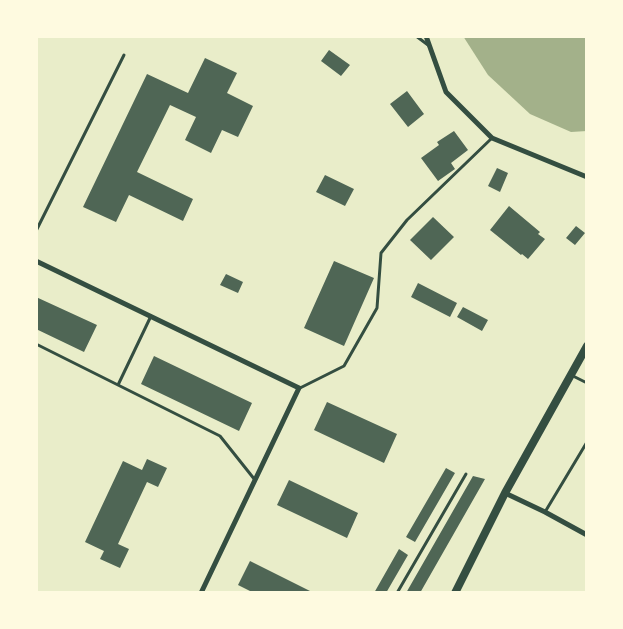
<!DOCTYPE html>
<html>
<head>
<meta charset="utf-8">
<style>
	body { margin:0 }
	#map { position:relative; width:623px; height:629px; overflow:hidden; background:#e9edc9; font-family:"PT Sans Narrow",sans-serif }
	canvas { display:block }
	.frame { position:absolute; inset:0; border:38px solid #fefae0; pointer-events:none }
</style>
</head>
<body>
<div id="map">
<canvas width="623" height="629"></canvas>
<div class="frame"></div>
</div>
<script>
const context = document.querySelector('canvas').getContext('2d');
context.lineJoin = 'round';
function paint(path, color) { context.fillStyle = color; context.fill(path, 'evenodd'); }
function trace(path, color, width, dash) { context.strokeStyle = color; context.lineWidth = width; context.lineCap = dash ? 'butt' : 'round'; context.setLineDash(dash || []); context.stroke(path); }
const water = new Path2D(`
	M 463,36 L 587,36 L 587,131 L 571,132 L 530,114 L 488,75 Z`);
const building = new Path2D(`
	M 329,50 L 350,65 L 341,76 L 321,61 Z
	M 205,58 L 237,73 L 227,93 L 253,106 L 238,137 L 222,130 L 211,153 L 185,140 L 196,117 L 170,105 L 137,172 L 193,199 L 183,221 L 129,195 L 116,222 L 83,207 L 147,74 L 188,93 Z
	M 407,91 L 424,114 L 408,127 L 390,104 Z
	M 454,131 L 468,150 L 451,163 L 455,169 L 438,181 L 421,158 L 439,145 L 437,142 Z
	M 497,168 L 508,173 L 500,192 L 488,186 Z
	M 325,175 L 354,189 L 345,206 L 316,192 Z
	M 509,206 L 540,232 L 538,234 L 545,239 L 528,259 L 522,254 L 521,255 L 490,230 Z
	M 433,217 L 454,237 L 431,260 L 410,240 Z
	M 576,226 L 585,233 L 575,245 L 566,238 Z
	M 334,261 L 374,278 L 344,346 L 304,328 Z
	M 226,274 L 243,282 L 238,293 L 220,285 Z
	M 418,283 L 457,303 L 450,317 L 411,297 Z
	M 36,297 L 97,325 L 84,352 L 36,329 Z
	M 463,307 L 488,320 L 482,331 L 457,317 Z
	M 154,356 L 252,403 L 239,431 L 141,384 Z
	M 327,402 L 397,434 L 384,463 L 314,430 Z
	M 147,459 L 167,468 L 158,487 L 147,482 L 118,544 L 129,549 L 120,568 L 100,559 L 104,551 L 85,542 L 123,461 L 142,470 Z
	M 446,468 L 455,473 L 415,542 L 406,537 Z
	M 473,476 L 485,479 L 420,593 L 406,593 Z
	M 289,480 L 358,513 L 347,538 L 277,505 Z
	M 399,549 L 408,555 L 386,593 L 374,593 Z
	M 250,561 L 314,593 L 254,593 L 238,585 Z`);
const service = new Path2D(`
	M 416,36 L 428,45
	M 36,231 L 124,55
	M 36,344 L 220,436 L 255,480
	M 571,375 L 587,383
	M 118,385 L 151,316
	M 300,388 L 344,366 L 377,308 L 381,253 L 407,220 L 492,138
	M 545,512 L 587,442
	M 397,593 L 466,474`);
const minor = new Path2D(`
	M 426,36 L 446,92 L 492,138 L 587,177
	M 36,261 L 299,388 L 201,593
	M 505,493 L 545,512 L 587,535`);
const tertiary = new Path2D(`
	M 455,593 L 505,493 L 587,346`);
paint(water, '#a3b18a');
paint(building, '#4f6655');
trace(service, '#344e41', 3);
trace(minor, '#344e41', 5);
trace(tertiary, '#344e41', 8);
</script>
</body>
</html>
